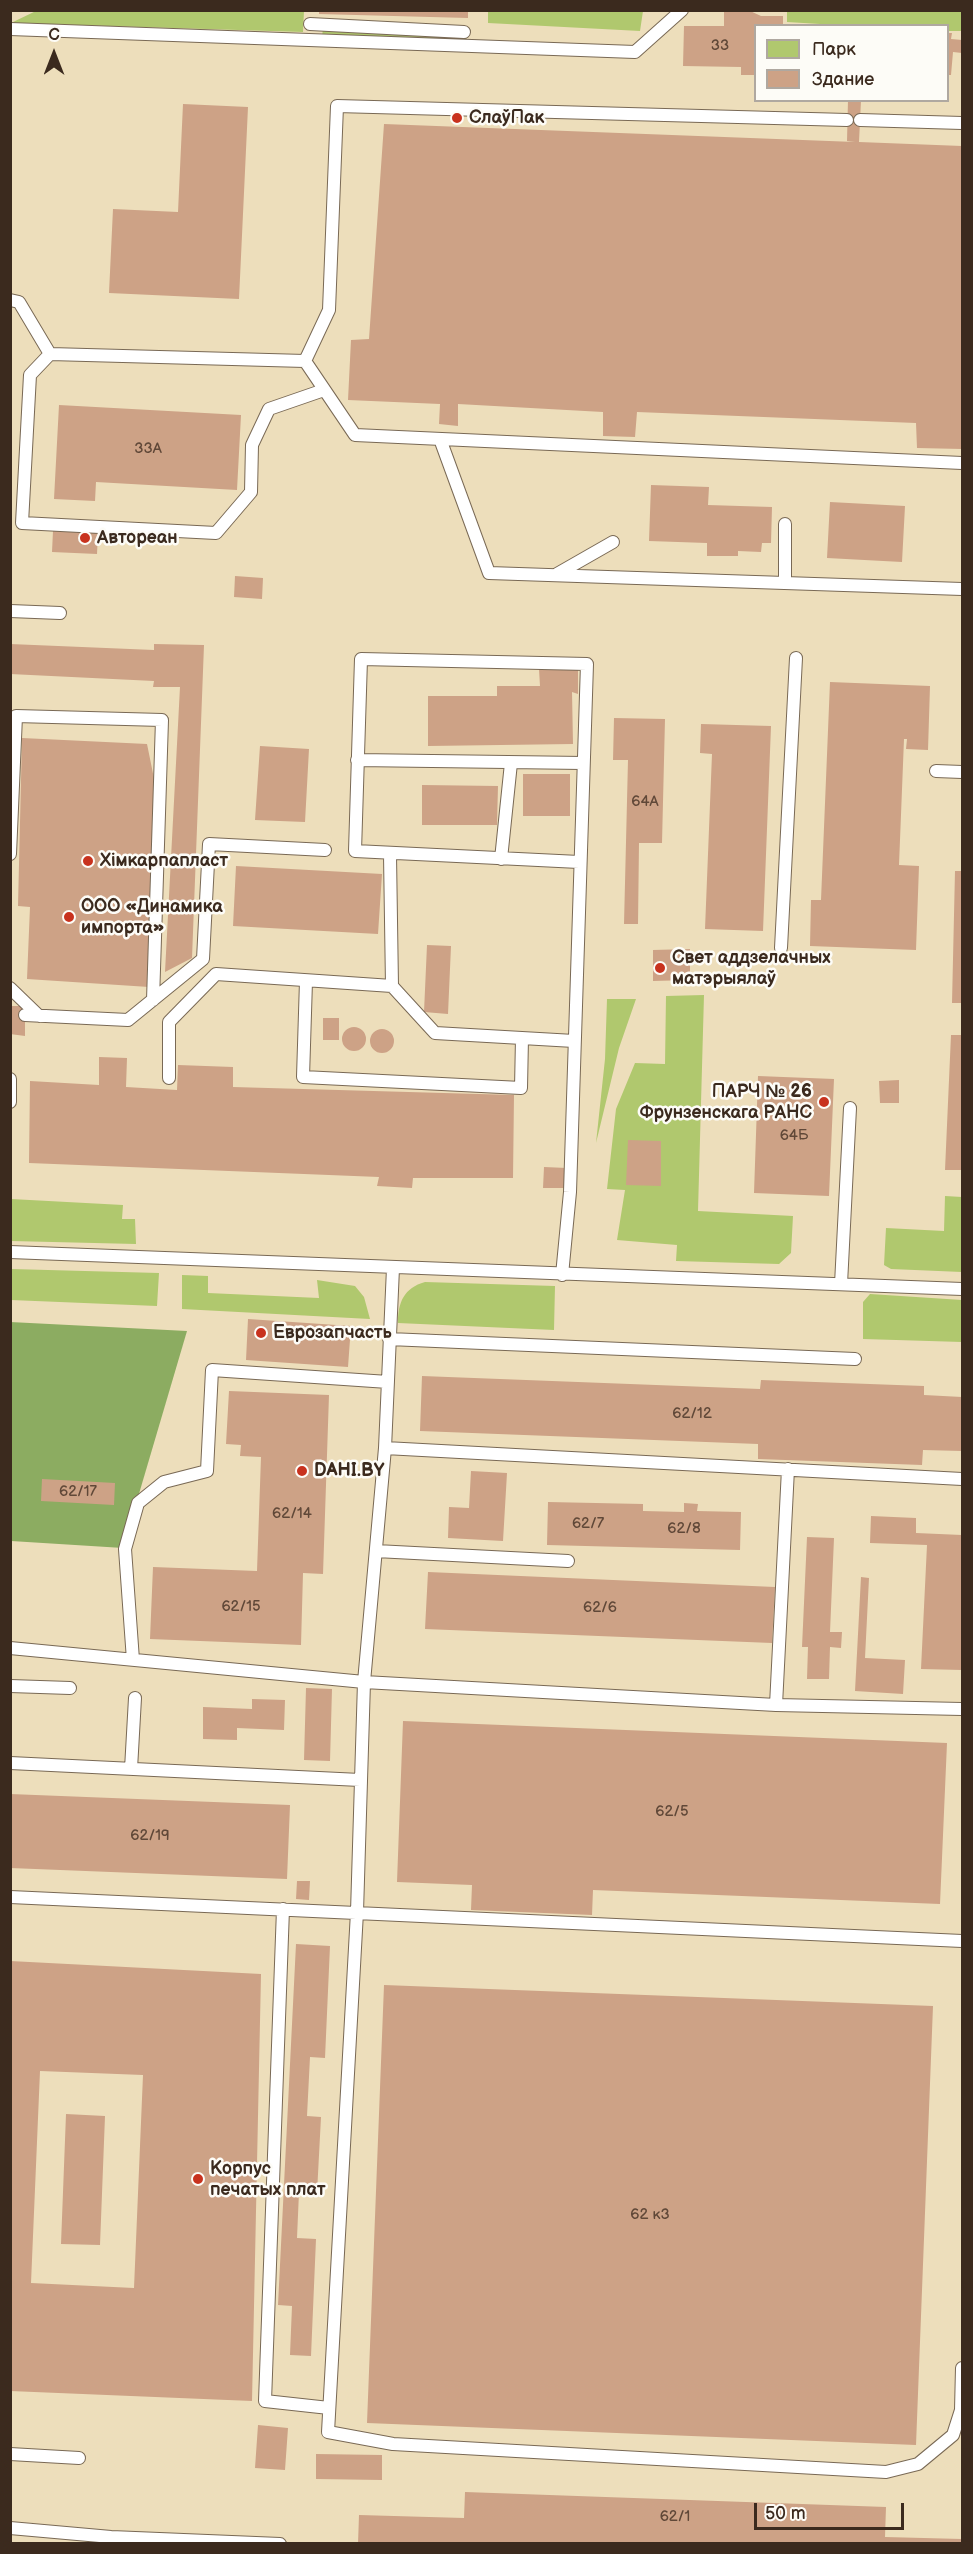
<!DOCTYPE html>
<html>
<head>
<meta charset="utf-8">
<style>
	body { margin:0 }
	#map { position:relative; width:973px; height:2554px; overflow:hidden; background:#eddebb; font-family:"Balsamiq Sans",sans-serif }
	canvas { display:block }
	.frame { position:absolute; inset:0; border:12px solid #3b2a1e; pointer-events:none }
	.legend { position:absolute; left:754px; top:24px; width:195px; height:78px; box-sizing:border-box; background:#fdfcf7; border:2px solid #afa8a0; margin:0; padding:8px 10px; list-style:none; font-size:18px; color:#3b2a1e }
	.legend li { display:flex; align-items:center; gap:12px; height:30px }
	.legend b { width:30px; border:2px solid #afa8a0 }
	.north { position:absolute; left:24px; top:24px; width:60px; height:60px; -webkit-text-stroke:4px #fdfcf7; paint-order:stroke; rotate:0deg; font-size:16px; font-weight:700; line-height:24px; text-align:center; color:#3b2a1e }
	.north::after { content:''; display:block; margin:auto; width:21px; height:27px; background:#3b2a1e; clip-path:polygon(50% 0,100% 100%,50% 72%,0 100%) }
	.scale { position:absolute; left:754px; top:2503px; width:150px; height:27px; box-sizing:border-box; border:3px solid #3b2a1e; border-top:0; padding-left:8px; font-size:18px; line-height:21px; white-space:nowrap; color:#3b2a1e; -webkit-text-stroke:4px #fdfcf7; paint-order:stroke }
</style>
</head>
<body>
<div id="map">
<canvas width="973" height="2554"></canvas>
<div class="frame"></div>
<ul class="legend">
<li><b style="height:16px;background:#b0c86e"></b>Парк</li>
<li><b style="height:16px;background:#cda286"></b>Здание</li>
</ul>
<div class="north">С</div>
<div class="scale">50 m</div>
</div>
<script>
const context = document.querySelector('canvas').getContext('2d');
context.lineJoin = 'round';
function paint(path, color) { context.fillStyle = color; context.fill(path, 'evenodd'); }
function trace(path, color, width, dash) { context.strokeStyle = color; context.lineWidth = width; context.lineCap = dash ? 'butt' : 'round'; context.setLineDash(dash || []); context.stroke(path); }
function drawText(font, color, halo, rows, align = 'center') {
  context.font = font + ' "Balsamiq Sans",sans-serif'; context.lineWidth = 5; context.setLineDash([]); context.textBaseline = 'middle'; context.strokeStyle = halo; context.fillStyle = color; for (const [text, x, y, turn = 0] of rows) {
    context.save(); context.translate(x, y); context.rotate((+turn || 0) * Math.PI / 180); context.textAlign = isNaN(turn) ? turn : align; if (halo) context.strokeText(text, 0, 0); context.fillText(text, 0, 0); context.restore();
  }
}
const green = new Path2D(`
	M 38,10 L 304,11 L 303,32 L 11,23 Z
	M 780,10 L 962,11 L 962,31 L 948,31 L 948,26 L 853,26 L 787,22 L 787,12 Z
	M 488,11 L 488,10 L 643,11 L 640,31 L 488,23 Z
	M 323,28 L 466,36 L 467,43 L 322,37 Z
	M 704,995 L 698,1211 L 793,1216 L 791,1253 L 779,1264 L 676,1261 L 677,1245 L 617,1240 L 625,1190 L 607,1189 L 616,1109 L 635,1063 L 665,1064 L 666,996 Z
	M 607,999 L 636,999 L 619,1048 L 596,1143 L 605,1059 Z
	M 945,1196 L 962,1197 L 962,1272 L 891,1269 L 884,1265 L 886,1228 L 944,1231 Z
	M 11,1199 L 123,1205 L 122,1219 L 135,1219 L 136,1244 L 11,1241 Z
	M 11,1269 L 159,1273 L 157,1306 L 11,1300 Z
	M 182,1275 L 208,1276 L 208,1293 L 319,1298 L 317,1280 L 355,1286 L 364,1297 L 370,1319 L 182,1309 Z
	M 425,1282 L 555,1286 L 554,1330 L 398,1323 C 398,1302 404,1288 425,1282 Z
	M 870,1294 L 962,1300 L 962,1342 L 863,1339 L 863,1302 Z`);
const forest = new Path2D(`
	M 10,1322 L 187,1331 L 123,1548 L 11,1541 Z`);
const building = new Path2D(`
	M 319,10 L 468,10 L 468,18 L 319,14 Z
	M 724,10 L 748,10 L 761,16 L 783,16 L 783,26 L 756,26 L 756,75 L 741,75 L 741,67 L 683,66 L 684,26 L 724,26 Z
	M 948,33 L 952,33 L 951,39 L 962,40 L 962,53 L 953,52 L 951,75 L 948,75 Z
	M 848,100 L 861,100 L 859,142 L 962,146 L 962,449 L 917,448 L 916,423 L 637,412 L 635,437 L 603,436 L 603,412 L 458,404 L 458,426 L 439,424 L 440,404 L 348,400 L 351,340 L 369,339 L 384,124 L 855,142 L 847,141 Z
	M 183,104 L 248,107 L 239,299 L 109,293 L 113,209 L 178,212 Z
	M 59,405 L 241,415 L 237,490 L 96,482 L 95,501 L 54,499 Z
	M 651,485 L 709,487 L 708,505 L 772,507 L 771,543 L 762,543 L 761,552 L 738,551 L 738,556 L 707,556 L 707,543 L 649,541 Z
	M 830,502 L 905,506 L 902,562 L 827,558 Z
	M 53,531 L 98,533 L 97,554 L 52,552 Z
	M 235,576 L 263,578 L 262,599 L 234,597 Z
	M 10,644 L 154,650 L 154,644 L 204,645 L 192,958 L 165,972 L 180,687 L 153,687 L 154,681 L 10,674 Z
	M 539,669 L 578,669 L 578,694 L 572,692 L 573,744 L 428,746 L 428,696 L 497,696 L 497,686 L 540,686 Z
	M 830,682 L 930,686 L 928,750 L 906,749 L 907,739 L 904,739 L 899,865 L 919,866 L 916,950 L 810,946 L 811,900 L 821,900 Z
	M 614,718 L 665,719 L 662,843 L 639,843 L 638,924 L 624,924 L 628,760 L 613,760 Z
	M 701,724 L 771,726 L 763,931 L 705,929 L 712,754 L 700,753 Z
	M 22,738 L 147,744 L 159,803 L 149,987 L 27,979 L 30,907 L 18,906 Z
	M 260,746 L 309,749 L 305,822 L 255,820 Z
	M 523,774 L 570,774 L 570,816 L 523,816 Z
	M 422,785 L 498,786 L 497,825 L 422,825 Z
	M 236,866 L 382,874 L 378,934 L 233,926 Z
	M 955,871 L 962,871 L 962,1003 L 952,1003 Z
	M 427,945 L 451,946 L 448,1014 L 424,1012 Z
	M 690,949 L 690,980 L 653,981 L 653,950 Z
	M 10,1006 L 25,1006 L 25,1036 L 10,1034 Z
	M 323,1018 L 339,1018 L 339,1040 L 323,1040 Z
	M342 1039a12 12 0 1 1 24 0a12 12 0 1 1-24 0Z
	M370 1041a12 12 0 1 1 24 0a12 12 0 1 1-24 0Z
	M 951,1035 L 962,1035 L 962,1170 L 945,1170 Z
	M 99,1057 L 127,1058 L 126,1087 L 177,1090 L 178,1065 L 233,1067 L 233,1087 L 514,1095 L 513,1178 L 413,1178 L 412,1188 L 377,1186 L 379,1177 L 29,1163 L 30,1081 L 99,1085 Z
	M 758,1076 L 834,1079 L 829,1196 L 754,1193 Z
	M 899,1080 L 899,1103 L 880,1103 L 879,1081 Z
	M 628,1140 L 661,1141 L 661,1186 L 626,1185 Z
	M 544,1167 L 567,1168 L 567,1188 L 543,1188 Z
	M 248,1319 L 351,1326 L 348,1367 L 246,1360 Z
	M 422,1376 L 760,1389 L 761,1380 L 924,1386 L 924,1395 L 962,1397 L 962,1451 L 923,1450 L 922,1465 L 758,1459 L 758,1444 L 420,1431 Z
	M 229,1391 L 329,1395 L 323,1574 L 303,1573 L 301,1645 L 150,1639 L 153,1567 L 257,1571 L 261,1457 L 240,1456 L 241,1445 L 226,1444 Z
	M 471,1471 L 507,1473 L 503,1541 L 448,1538 L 449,1507 L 469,1508 Z
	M 42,1479 L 115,1483 L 114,1505 L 41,1501 Z
	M 548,1502 L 643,1504 L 643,1511 L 684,1512 L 684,1503 L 698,1504 L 697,1511 L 741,1512 L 740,1550 L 547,1545 Z
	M 871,1516 L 916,1518 L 916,1533 L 962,1535 L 962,1670 L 921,1669 L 927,1545 L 870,1543 Z
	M 807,1537 L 834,1538 L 830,1632 L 842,1632 L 841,1648 L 830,1647 L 829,1679 L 807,1679 L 808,1647 L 802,1647 Z
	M 428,1572 L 775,1587 L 772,1643 L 425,1629 Z
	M 861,1577 L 869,1578 L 865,1658 L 905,1660 L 903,1694 L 855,1691 Z
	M 306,1688 L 332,1689 L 330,1761 L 304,1760 Z
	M 252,1699 L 285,1700 L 284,1730 L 237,1728 L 237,1740 L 203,1739 L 203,1707 L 252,1709 Z
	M 403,1721 L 947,1743 L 940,1904 L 593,1890 L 592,1915 L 471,1910 L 472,1885 L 397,1882 Z
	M 10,1794 L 290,1805 L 287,1879 L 10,1868 Z
	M 297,1881 L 310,1881 L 309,1900 L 296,1899 Z
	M 296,1944 L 330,1946 L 325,2058 L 310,2057 L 307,2116 L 321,2117 L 317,2193 L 299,2192 L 297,2238 L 316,2239 L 311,2356 L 290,2355 L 292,2306 L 278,2305 Z
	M 10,1961 L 261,1974 L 252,2401 L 10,2391 ZM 40,2071 L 143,2075 L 134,2288 L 31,2283 Z
	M 384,1985 L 933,2006 L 916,2445 L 367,2423 Z
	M 66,2114 L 105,2116 L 100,2245 L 61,2244 Z
	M 258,2425 L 288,2428 L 285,2470 L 255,2468 Z
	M 316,2454 L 382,2455 L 382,2480 L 316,2479 Z
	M 465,2492 L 886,2507 L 885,2537 L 962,2539 L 962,2544 L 358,2544 L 359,2515 L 464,2518 Z`);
const lane = new Path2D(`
	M 310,24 L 464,32
	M 10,29 L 635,52 L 682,10
	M 860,120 L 962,123
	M 10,300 L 19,302 L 50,354
	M 305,361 L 50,354 L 30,375 L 22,523 L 216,533 L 251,492 L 252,445 L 269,409 L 324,390
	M 305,361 L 329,310 L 337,106 L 847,120
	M 305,361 L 355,435 L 962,463
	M 440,439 L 489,573 L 962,589
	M 557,574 L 613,542
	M 785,583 L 785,524
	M 10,611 L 60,613
	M 357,760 L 583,763
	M 936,771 L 962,772
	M 10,854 L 16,716 L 162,720 L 153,1000
	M 390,855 L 392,986 L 435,1033 L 574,1041
	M 501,859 L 511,763
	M 781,948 L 796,658
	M 306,981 L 303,1077 L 521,1088 L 522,1038
	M 10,988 L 39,1016
	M 25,1015 L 128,1020 L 203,959 L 209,844 L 325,850
	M 169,1078 L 169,1022 L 216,974 L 392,986
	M 10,1079 L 10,1102
	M 10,1252 L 962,1289
	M 562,1275 L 570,1192 L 587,664 L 361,659 L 355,851 L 579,862
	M 841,1284 L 850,1108
	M 389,1339 L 855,1359
	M 385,1448 L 962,1479
	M 376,1551 L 568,1561
	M 10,1648 L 364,1682 L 385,1448 L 393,1268
	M 133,1660 L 125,1549 L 138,1503 L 164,1482 L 207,1471 L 212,1370 L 388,1382
	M 10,1686 L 70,1688
	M 776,1705 L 788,1469
	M 962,1709 L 776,1705 L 364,1682 L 357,1912 L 328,2432 L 393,2444 L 886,2472 L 918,2464 L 953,2435 L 961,2410 L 962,2368
	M 10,1763 L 360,1780
	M 131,1769 L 135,1698
	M 10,1897 L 962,1941
	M 283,1909 L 265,2401 L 329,2408
	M 10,2454 L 79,2458
	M 10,2528 L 111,2537 L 280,2544`);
const markers = [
	[457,118,6,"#c8321e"],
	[85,538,6,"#c8321e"],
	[88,861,6,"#c8321e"],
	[69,917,6,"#c8321e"],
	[660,968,6,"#c8321e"],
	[824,1102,6,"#c8321e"],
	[261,1333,6,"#c8321e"],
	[302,1471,6,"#c8321e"],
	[198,2179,6,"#c8321e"]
];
const numberNames = [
	["33",720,46],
	["33А",148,449],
	["64А",645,802],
	["64Б",794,1136],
	["62/12",692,1414],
	["62/17",78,1492],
	["62/14",292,1514],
	["62/7",588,1524],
	["62/8",684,1529],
	["62/15",241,1607],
	["62/6",600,1608],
	["62/5",672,1812],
	["62/19",150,1836],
	["62 к3",650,2215],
	["62/1",675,2517]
];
const poiNames = [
	["СлаўПак",469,118],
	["Автореан",97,538],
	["Хімкарпапласт",100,861],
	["ООО «Динамика",81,907],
	["импорта»",81,928],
	["Свет аддзелачных",672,958],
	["матэрыялаў",672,979],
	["ПАРЧ № 26",812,1092,"right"],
	["Фрунзенскага РАНС",812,1113,"right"],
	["Еврозапчасть",273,1333],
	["DAHI.BY",314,1471],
	["Корпус",210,2169],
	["печатых плат",210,2190]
];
paint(green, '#b0c86e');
paint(forest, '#8cac61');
paint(building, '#cda286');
trace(lane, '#796955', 14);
trace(lane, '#fff', 12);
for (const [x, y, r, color] of markers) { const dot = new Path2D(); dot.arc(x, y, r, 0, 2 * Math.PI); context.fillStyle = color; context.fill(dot); trace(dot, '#fdfcf7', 2); }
drawText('15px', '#604838', null, numberNames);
drawText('bold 18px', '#3b2a1e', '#fdfcf7', poiNames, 'left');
</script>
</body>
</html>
